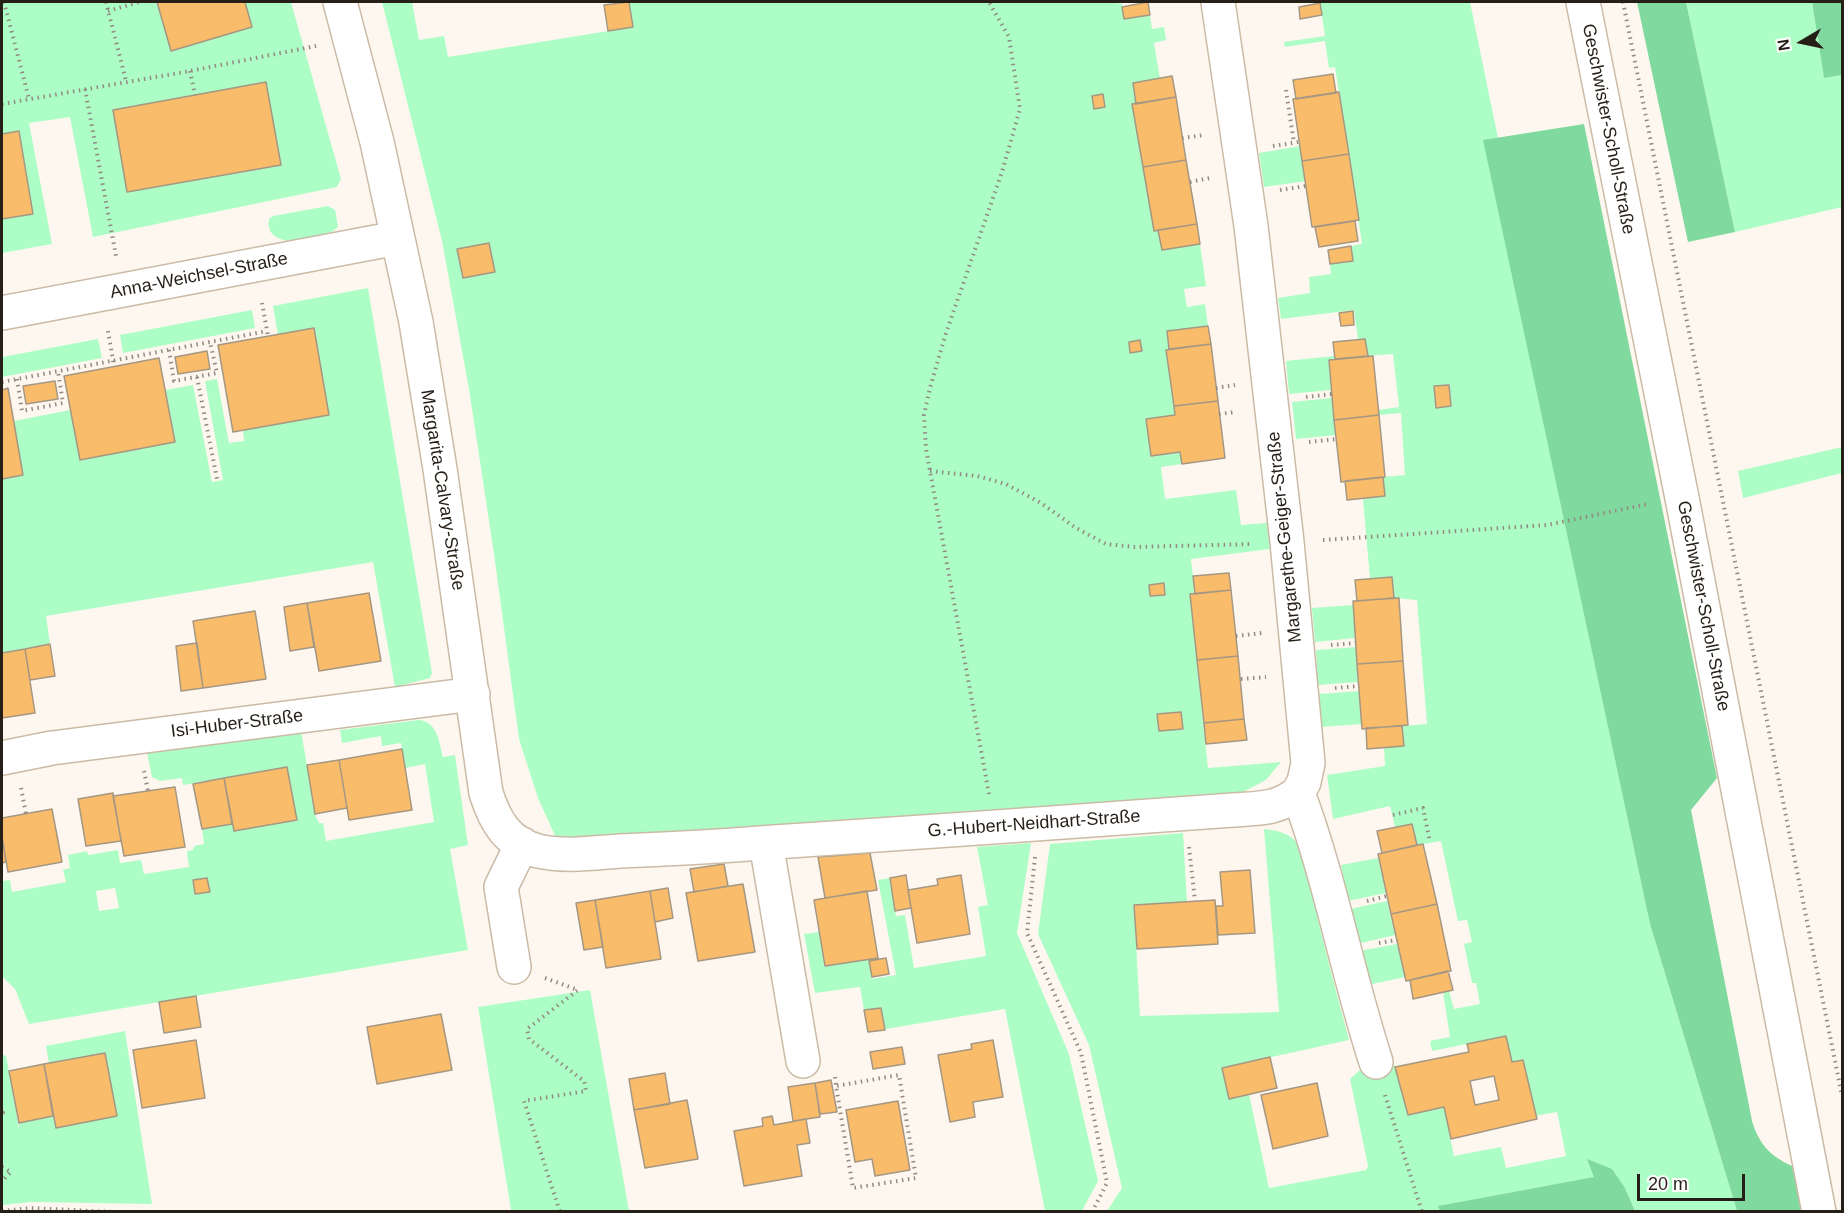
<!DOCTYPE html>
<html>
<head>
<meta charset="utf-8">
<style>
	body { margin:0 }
	#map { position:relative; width:1844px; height:1213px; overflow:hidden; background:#fef7ef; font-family:Arial,sans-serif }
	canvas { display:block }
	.frame { position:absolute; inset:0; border:3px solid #251f17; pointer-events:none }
	.north { position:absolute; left:1772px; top:12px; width:60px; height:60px; -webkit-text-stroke:4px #fff; paint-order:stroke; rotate:261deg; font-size:16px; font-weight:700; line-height:24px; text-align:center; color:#251f17 }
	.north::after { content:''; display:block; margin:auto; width:21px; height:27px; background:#251f17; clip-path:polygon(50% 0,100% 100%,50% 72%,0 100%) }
	.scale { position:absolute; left:1637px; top:1174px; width:108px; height:27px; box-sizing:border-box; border:3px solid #251f17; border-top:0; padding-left:8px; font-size:18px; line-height:21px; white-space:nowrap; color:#251f17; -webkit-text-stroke:4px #fff; paint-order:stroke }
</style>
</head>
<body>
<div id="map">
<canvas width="1844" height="1213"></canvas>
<div class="frame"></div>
<div class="north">N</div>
<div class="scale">20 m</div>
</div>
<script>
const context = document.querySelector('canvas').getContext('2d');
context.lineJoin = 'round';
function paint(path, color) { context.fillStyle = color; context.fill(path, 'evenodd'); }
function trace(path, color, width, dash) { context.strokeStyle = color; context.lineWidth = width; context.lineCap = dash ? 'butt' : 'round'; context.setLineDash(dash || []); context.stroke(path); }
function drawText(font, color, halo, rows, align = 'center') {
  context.font = font + ' Arial,sans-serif'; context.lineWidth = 6; context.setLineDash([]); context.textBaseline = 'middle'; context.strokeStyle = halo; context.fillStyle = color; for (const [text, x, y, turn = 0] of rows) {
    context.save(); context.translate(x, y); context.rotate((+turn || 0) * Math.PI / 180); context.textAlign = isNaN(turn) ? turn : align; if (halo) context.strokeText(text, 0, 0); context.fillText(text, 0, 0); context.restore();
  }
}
const green = new Path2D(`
	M 2,2 L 157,2 L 171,51 L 252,27 L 245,2 L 291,2 L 341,179 L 337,187 L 93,237 L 70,117 L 29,123 L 52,244 L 2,253 L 2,219 L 33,213 L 19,131 L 2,134 ZM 266,83 L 280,165 L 127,191 L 113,110 Z
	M 382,2 L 412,2 L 419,40 L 444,36 L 448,57 L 633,27 L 629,2 L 1118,2 L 1119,4 L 1122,3 L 1125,19 L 1150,15 L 1152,29 L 1164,27 L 1166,40 L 1154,43 L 1160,79 L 1133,83 L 1136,104 L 1133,105 L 1154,231 L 1158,230 L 1162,250 L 1200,244 L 1206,286 L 1184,289 L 1187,307 L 1205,304 L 1208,326 L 1167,331 L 1169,349 L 1167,350 L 1175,415 L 1146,419 L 1151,455 L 1180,452 L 1182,464 L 1161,467 L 1165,499 L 1236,490 L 1241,525 L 1267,523 L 1270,549 L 1191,559 L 1195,594 L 1190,595 L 1208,768 L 1281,762 L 1266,780 L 1239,794 L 761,827 L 556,838 L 538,798 L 519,739 L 494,554 L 469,389 L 442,241 ZM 1103,94 L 1105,107 L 1094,109 L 1092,96 ZM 1164,583 L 1165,595 L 1150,596 L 1149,585 ZM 1181,712 L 1182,729 L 1159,731 L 1157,714 Z
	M 1329,2 L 1470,2 L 1498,138 L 1484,141 L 1650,924 L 1737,1211 L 1635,1211 L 1625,1188 L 1588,1160 L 1595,1177 L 1439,1206 L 1440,1211 L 1107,1211 L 1122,1188 L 1089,1045 L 1038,934 L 1050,844 L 1183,833 L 1187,902 L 1134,905 L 1140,1016 L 1279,1012 L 1264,829 C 1276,830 1290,833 1297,843 C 1314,866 1313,901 1320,928 C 1329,965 1339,1002 1349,1040 L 1222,1068 L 1229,1099 L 1249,1094 L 1269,1188 L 1366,1170 L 1368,1166 L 1350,1079 L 1360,1070 L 1393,1061 L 1408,1114 L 1444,1107 L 1454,1156 L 1501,1147 L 1506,1168 L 1566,1156 L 1557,1112 L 1535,1116 L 1523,1060 L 1512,1062 L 1506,1036 L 1432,1051 L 1430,1041 L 1450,1037 L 1443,992 L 1449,991 L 1454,1009 L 1480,1004 L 1476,983 L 1472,983 L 1464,944 L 1472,942 L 1467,920 L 1458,921 L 1441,841 L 1417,845 L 1412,824 L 1395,827 L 1390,806 L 1333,819 L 1327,775 L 1385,766 L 1384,747 L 1404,746 L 1402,726 L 1427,724 L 1417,600 L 1394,598 L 1392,577 L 1370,579 L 1363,499 L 1385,496 L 1383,477 L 1405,475 L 1401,413 L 1379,415 L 1379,410 L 1399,407 L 1393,354 L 1368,356 L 1365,339 L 1358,340 L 1354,310 L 1281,319 L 1278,298 L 1310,293 L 1309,277 L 1331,274 L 1330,264 L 1353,261 L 1351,246 L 1362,244 L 1335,67 L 1329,68 L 1325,41 L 1285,47 L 1284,42 L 1325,36 L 1320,3 Z
	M 1686,2 L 1812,2 L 1824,78 L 1842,75 L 1842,207 L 1735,232 Z
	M 1300,146 L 1306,181 L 1264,187 L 1259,153 Z
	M 328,206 L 335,210 L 338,227 C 325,241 263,253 269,219 L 273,216 Z
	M 368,288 L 432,673 L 430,678 L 395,687 L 373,562 L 46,616 L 50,644 L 2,653 L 2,479 L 22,475 L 14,421 L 70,410 L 81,460 L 175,442 L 166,390 L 193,385 L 212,482 L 223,480 L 205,381 L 217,379 L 229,443 L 244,441 L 243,430 L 329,415 L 314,329 L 278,335 L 273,306 Z
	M 252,310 L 255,328 L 123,353 L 120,335 Z
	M 98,339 L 102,358 L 2,377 L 2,357 Z
	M 1334,356 L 1335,359 L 1329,360 L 1331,390 L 1289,394 L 1286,361 Z
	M 1332,398 L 1336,435 L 1296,439 L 1292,402 Z
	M 1842,447 L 1842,473 L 1743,498 L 1738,471 Z
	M 1353,605 L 1355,638 L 1315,642 L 1312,608 Z
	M 1356,647 L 1358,682 L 1318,685 L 1316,650 Z
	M 1359,691 L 1362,724 L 1321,727 L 1319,694 Z
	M 419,720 C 438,722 439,742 443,757 L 455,755 L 468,845 L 450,849 L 468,950 L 29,1024 L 15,989 L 2,976 L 2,876 L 3,881 L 10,880 L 12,892 L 66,882 L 63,870 L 70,868 L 68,855 L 87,851 L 88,855 L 118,850 L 120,863 L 141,860 L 144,874 L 189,867 L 187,851 L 193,850 L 194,846 L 204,844 L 202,829 L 232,824 L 234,831 L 297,820 L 287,767 L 183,785 L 182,778 L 160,781 L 152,777 L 147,753 L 301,731 L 316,817 L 319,823 L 323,823 L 326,841 L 434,822 L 425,764 L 405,768 L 401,743 L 382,746 L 381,736 L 342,743 L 340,730 ZM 207,878 L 210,892 L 195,894 L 193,881 ZM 115,888 L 119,908 L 99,911 L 96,891 Z
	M 1031,843 L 1017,933 L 1069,1054 L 1098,1181 L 1082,1211 L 1045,1211 L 1005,1009 L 868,1032 L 860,987 L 815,993 L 804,934 L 819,932 L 826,966 L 868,959 L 872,979 L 896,975 L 878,880 L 890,878 L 896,916 L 905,915 L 914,968 L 986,956 L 978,907 L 988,905 L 977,847 Z
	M 1378,858 L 1386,893 L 1348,901 L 1341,865 Z
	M 1387,901 L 1395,935 L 1357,944 L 1350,909 Z
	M 1397,944 L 1405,977 L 1368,985 L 1359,951 Z
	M 590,990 L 629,1211 L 511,1210 L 478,1007 Z
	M 125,1031 L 152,1204 L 31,1202 L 2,1205 L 2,1056 L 6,1055 L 19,1129 L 19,1123 L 53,1116 L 56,1128 L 117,1116 L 105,1053 L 49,1063 L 46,1046 Z`);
const forest = new Path2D(`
	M 1637,2 L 1686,2 L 1735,232 L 1688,242 Z
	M 1812,2 L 1842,2 L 1842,75 L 1824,78 Z
	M 1584,124 L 1717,778 L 1691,810 L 1752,1121 C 1759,1144 1770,1156 1792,1166 L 1803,1211 L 1737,1211 L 1650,924 L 1483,140 Z
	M 1587,1159 L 1612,1169 L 1625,1188 L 1635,1211 L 1440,1211 L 1438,1206 L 1594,1177 Z`);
const building = new Path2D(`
	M 157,2 L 245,2 L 252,27 L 171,51 Z
	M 629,2 L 633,27 L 608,31 L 604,5 Z
	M 1148,2 L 1150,15 L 1124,19 L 1122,7 Z
	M 1320,3 L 1322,15 L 1300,19 L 1299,7 Z
	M 1333,74 L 1336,93 L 1296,99 L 1293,80 Z
	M 1172,76 L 1176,97 L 1136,104 L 1133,83 Z
	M 266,82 L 281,165 L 127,192 L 113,110 Z
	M 1339,92 L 1349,154 L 1302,161 L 1293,99 Z
	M 1103,94 L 1105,107 L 1094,109 L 1092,96 Z
	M 1176,97 L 1186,160 L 1143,167 L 1132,104 Z
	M 19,131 L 33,214 L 2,219 L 2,134 Z
	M 1349,154 L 1359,220 L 1312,227 L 1302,161 Z
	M 1186,160 L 1197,224 L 1154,231 L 1143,167 Z
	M 1355,221 L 1358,241 L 1319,247 L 1315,227 Z
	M 1197,224 L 1200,244 L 1162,250 L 1158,230 Z
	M 489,243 L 495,272 L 463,278 L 457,249 Z
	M 1351,246 L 1353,261 L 1330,264 L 1328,250 Z
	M 1353,311 L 1354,325 L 1341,326 L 1339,313 Z
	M 1208,326 L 1211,344 L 1169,349 L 1167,331 Z
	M 314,328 L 329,415 L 233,432 L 218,345 Z
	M 1365,339 L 1368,356 L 1335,359 L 1333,342 Z
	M 1140,340 L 1142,351 L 1130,353 L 1129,342 Z
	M 1211,344 L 1218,401 L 1174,406 L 1166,350 Z
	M 207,351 L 210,369 L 178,374 L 175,357 Z
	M 1373,356 L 1379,415 L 1334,420 L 1329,360 Z
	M 159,358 L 175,442 L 80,460 L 64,376 Z
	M 55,381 L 58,399 L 26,404 L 23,386 Z
	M 1449,385 L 1451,406 L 1436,408 L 1434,386 Z
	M 8,388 L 23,475 L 2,479 L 2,390 Z
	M 1218,401 L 1225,458 L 1182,464 L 1180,452 L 1151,456 L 1146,419 L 1175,415 L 1174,406 Z
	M 1379,415 L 1385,477 L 1341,482 L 1334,420 Z
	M 1383,477 L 1385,496 L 1347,500 L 1345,481 Z
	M 1229,573 L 1231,590 L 1195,594 L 1193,576 Z
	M 1392,577 L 1394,598 L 1357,601 L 1355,580 Z
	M 1164,583 L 1165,595 L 1150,596 L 1149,585 Z
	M 1231,590 L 1238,656 L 1197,660 L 1190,594 Z
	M 369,593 L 381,661 L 319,671 L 307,603 Z
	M 1399,598 L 1403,661 L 1357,664 L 1353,601 Z
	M 307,603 L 314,647 L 290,651 L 284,607 Z
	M 255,611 L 266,679 L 203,688 L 193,621 Z
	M 197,643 L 203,688 L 181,691 L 176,646 Z
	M 50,644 L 55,676 L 30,680 L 25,649 Z
	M 25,649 L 35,713 L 2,718 L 2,653 Z
	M 1238,656 L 1244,719 L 1204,723 L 1197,660 Z
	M 1403,661 L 1408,725 L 1362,729 L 1357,664 Z
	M 1181,712 L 1183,729 L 1159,731 L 1157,714 Z
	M 1244,719 L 1247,740 L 1206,744 L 1204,723 Z
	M 1402,726 L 1404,746 L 1367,749 L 1366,728 Z
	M 402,749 L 412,810 L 349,820 L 339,760 Z
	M 339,760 L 347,808 L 315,814 L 307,765 Z
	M 287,767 L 297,820 L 234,831 L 224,778 Z
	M 224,778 L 232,824 L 202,829 L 193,784 Z
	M 175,787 L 185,847 L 124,856 L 113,796 Z
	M 113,793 L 121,841 L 86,846 L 78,799 Z
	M 52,809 L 62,862 L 8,872 L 2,836 L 2,818 Z
	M 1412,824 L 1417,845 L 1382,853 L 1377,831 Z
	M 2,836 L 6,862 L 2,863 Z
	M 1423,844 L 1437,904 L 1391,914 L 1378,854 Z
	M 870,853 L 877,890 L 825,898 L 818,857 Z
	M 724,864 L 728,886 L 694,892 L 690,869 Z
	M 1250,870 L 1255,933 L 1218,935 L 1216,906 L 1223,906 L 1220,872 Z
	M 906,875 L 911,908 L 895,911 L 890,878 Z
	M 961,875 L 970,934 L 917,943 L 908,890 L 938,885 L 937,879 Z
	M 207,878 L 210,892 L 195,894 L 193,880 Z
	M 743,884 L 755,952 L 698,961 L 686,893 Z
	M 668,888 L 673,918 L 655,922 L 650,891 Z
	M 650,891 L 661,959 L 606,968 L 595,900 Z
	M 867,891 L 878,958 L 825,966 L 814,900 Z
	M 595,900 L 603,947 L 584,950 L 576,903 Z
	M 1215,900 L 1218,944 L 1137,949 L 1134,905 Z
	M 1437,904 L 1451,971 L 1406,981 L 1391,914 Z
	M 886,958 L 889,974 L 872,977 L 869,961 Z
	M 1448,971 L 1453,990 L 1413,999 L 1410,980 Z
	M 196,996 L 201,1027 L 164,1033 L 159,1002 Z
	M 881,1008 L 885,1030 L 868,1032 L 864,1010 Z
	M 441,1014 L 452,1070 L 377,1084 L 367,1027 Z
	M 1506,1036 L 1512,1062 L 1523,1060 L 1537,1119 L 1451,1139 L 1444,1107 L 1408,1115 L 1395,1067 L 1469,1052 L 1467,1044 ZM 1494,1076 L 1499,1100 L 1475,1105 L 1470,1081 Z
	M 196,1040 L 205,1098 L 142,1108 L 133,1050 Z
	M 993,1040 L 1003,1097 L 973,1102 L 975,1117 L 950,1122 L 938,1055 L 972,1049 L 971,1044 Z
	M 902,1047 L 905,1064 L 873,1069 L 870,1052 Z
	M 105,1053 L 117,1116 L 56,1128 L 44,1064 Z
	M 1270,1057 L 1277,1088 L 1229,1099 L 1222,1068 Z
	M 44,1064 L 53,1116 L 19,1123 L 9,1071 Z
	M 665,1073 L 670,1104 L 634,1110 L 629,1079 Z
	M 831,1080 L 837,1112 L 820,1114 L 815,1083 Z
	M 815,1083 L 820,1117 L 793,1121 L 788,1087 Z
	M 1317,1083 L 1328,1136 L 1273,1149 L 1261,1095 Z
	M 687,1100 L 698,1159 L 645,1168 L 634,1110 Z
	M 898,1101 L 910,1170 L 875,1176 L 872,1159 L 855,1162 L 846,1110 Z
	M 772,1116 L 774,1125 L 806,1119 L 810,1143 L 797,1145 L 802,1176 L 744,1186 L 734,1131 L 763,1126 L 762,1118 Z`);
const path = new Path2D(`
	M 4,2 L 29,99
	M 106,2 L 126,81
	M 1623,2 L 1842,1096
	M 108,11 L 139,2
	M 190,71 L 195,95
	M 85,89 L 116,256
	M 1286,90 L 1294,143
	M 2,104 L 190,71 L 316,46
	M 1182,138 L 1204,135
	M 1273,146 L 1299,142
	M 1190,182 L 1210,178
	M 1280,190 L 1306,186
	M 262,303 L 268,336
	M 108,331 L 114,366
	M 169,350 L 174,381 L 217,373 L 210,342
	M 197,377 L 217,479
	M 17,379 L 22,411 L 63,403 L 58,371
	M 2,382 L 267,331
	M 1216,388 L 1235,385
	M 1306,397 L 1332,394
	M 1219,414 L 1236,412
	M 1309,442 L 1337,439
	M 930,471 L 977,476 L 1006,484 L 1041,503 L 1076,528 L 1106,544 L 1135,547 L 1252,544
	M 1323,540 L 1547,525 L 1648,504
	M 1236,636 L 1262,633
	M 1331,645 L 1356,643
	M 1241,679 L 1266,677
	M 1335,688 L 1359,686
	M 144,771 L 148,791
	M 21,788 L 26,814
	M 989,794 L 926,449 L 924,415 L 930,388 L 945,336 L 1002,172 L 1020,109 L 1009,37 L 989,2
	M 1393,815 L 1423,808 L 1430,842
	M 1189,847 L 1195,901
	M 1035,857 L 1027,933 L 1081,1053 L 1107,1183 L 1092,1212
	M 1367,901 L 1387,896
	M 1379,943 L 1397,940
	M 545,978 L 578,990 L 527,1029 L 529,1039 L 584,1081 L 586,1091 L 524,1101 L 560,1212
	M 835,1077 L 836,1086 L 853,1188 L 916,1178 L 899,1075 L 836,1086
	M 1385,1095 L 1422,1212
	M 2,1112 L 3,1113 L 2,1114
	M 2,1167 L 11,1172 L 2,1181
	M 2,1211 L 30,1208 L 115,1212`);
const minor = new Path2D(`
	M 340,2 L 377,142 L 416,322 L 440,469 L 486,793 C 495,821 507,843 538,851 C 564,857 593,853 620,851 C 667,849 714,847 760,843 C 918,832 1075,822 1233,810 C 1259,808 1276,810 1298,793
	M 1218,2 L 1251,226 L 1287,542 L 1308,763 L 1304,782 L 1298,793 C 1331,881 1347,973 1376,1062
	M 1583,2 L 1682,498 L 1819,1212
	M 2,313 L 397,238
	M 2,758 L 52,748 L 473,694
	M 766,843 L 803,1061
	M 514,967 L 501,887 L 522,844`);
const streetNames = [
	["Geschwister-Scholl-Straße",1608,129,79],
	["Anna-Weichsel-Straße",199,276,-11],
	["Margarita-Calvary-Straße",442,490,81],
	["Margarethe-Geiger-Straße",1285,537,-96],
	["Geschwister-Scholl-Straße",1703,606,79],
	["Isi-Huber-Straße",237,724,-7],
	["G.-Hubert-Neidhart-Straße",1034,824,-4]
];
paint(green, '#acfdc6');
paint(forest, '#80da9f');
paint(building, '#f8bc6b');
trace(building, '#a69783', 1.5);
trace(minor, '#cbbba6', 36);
trace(path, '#928b83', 4, [1.5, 4.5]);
trace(minor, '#fff', 33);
drawText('18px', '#251f17', '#fff', streetNames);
</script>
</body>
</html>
